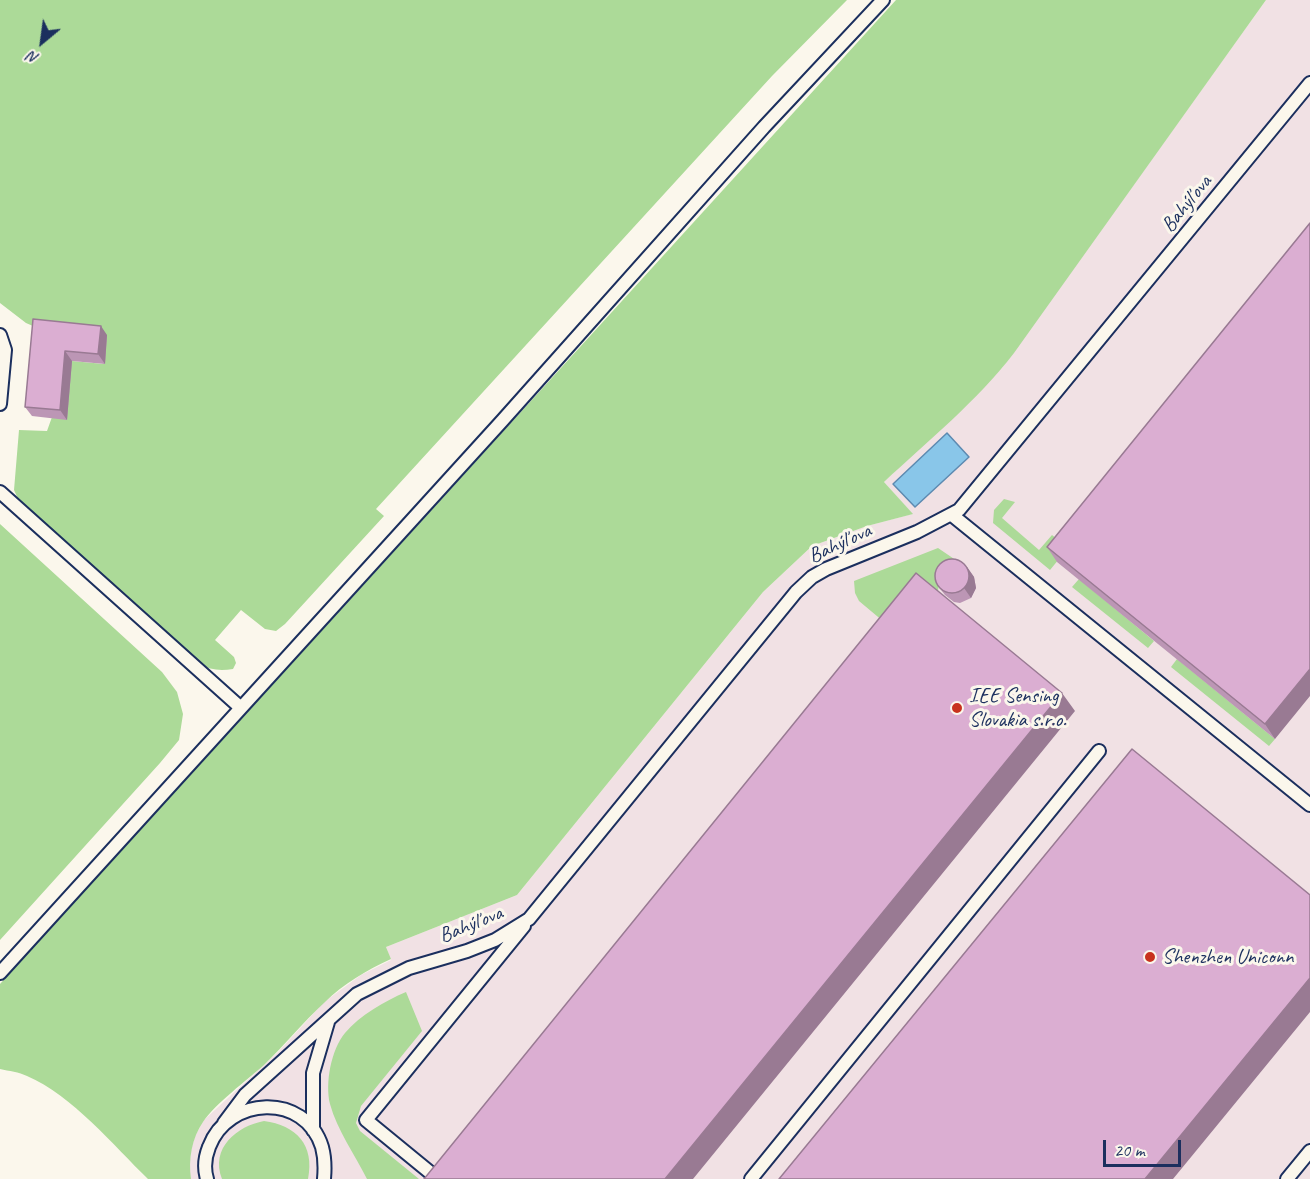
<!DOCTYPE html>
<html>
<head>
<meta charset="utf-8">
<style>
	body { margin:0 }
	#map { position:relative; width:1310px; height:1179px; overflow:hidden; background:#fbf7ec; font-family:Caveat,sans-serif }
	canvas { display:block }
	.north { position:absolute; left:12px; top:12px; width:60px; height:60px; -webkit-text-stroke:4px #fbf7ec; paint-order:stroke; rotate:209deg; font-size:16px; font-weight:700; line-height:24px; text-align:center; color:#1b2f5e }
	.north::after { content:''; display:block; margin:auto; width:21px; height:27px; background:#1b2f5e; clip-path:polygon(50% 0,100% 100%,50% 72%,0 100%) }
	.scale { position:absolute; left:1103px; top:1140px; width:78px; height:27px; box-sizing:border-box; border:3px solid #1b2f5e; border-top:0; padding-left:8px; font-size:18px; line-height:21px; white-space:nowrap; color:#1b2f5e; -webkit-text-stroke:4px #fbf7ec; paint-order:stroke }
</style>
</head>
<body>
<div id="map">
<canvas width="1310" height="1179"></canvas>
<div class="north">N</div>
<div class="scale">20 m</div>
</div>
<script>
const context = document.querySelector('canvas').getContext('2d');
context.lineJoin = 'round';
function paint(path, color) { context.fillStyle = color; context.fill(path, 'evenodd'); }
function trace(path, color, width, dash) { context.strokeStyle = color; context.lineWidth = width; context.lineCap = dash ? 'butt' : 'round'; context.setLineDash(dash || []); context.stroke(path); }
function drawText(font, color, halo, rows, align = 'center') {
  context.font = font + ' Caveat,sans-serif'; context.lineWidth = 6; context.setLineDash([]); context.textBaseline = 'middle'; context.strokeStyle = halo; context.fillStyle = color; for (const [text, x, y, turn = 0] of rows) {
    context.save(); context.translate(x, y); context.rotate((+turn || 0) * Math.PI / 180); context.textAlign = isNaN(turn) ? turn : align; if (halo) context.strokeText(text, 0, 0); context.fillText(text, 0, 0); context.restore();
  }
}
const built = new Path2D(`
	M 1266,0 L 1310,0 L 1310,1179 L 191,1179 L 189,1169 L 191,1150 L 195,1136 L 204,1120 L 279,1051 L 324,1002 L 361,975 L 391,960 L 386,947 L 517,895 L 763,592 L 812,546 L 867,526 L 912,514 L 884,482 L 1002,368 Z`);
const green = new Path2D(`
	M 0,0 L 847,0 L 772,76 L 376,509 L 384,516 L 285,624 L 276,631 L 265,629 L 241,610 L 215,640 L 234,657 L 236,663 L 233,669 C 220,671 210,670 199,664 L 19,501 L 14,490 L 19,430 L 47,431 L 72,361 L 104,364 L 40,329 L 26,323 L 0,303 Z
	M 896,0 L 1266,0 L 1014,353 C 977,401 928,441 884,482 L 913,514 L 867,526 L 812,546 L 763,592 L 517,895 L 386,947 L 391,959 C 367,970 343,984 325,1002 C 303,1022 285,1045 264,1065 C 247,1080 215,1104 203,1122 C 192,1138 188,1159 191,1179 L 148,1179 C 114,1146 72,1095 27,1076 C 19,1072 9,1071 0,1069 L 0,984 Z
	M 1004,499 L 1015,502 L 1002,518 L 1039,550 L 1052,535 L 1068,548 L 1050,570 L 993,523 L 994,510 Z
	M 0,524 L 162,672 L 177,692 L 183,714 L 179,740 L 160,763 L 0,940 Z
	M 938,548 L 966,567 L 939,581 L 938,592 L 942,603 L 896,632 L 859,601 L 855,593 L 854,581 Z
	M 1079,579 L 1154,641 L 1148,648 L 1072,587 Z
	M 1177,659 L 1275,739 L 1269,746 L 1171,667 Z
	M 406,992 L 422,1031 L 361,1106 L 356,1123 L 360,1131 L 419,1179 L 367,1179 C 355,1155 337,1130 330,1104 C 325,1083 331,1050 345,1033 C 360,1015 385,1001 406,992 Z
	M 264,1121 C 296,1125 315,1145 308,1179 L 222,1179 C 210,1148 237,1126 264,1121 Z`);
const water = new Path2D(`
	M 947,433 L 969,457 L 915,507 L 893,484 Z`);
const lane = new Path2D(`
	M 0,335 L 5,350 L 0,404
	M 0,492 L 241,708
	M 952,515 L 1310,805
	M 0,973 L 502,421 L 764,127 L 883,0
	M 224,1123 L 245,1095 L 357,994 L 409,968 L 467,951 L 495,940 L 529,919 L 796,592 L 812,577 L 826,569 L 917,532 L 959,510 L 1310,83
	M 313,1130 L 313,1073 L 328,1022
	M 207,1179 C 204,1169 205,1157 209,1147 C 228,1096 305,1092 322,1147 C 325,1158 325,1168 324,1179
	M 438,1179 L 366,1120 L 524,926
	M 751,1179 L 1099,751
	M 1287,1179 L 1310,1151`);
const wall = new Path2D(`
	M 1310,223 L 1275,739 L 1057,562 L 1047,547 Z
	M 33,319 L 107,335 L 105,364 L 72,361 L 67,420 L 32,416 L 25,407 Z
	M 967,567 L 974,577 L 976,588 L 971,598 L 960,603 L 954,602 L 945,595 L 938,586 Z`);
const shadedWall = new Path2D(`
	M 101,326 L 107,335 L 105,364 L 98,354 Z
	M 65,351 L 72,361 L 67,420 L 60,410 Z
	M 967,567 L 974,577 L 976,588 L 971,598 L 964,588 Z
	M 1310,669 L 1310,696 L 1275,739 L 1265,724 Z
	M 1062,693 L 1075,711 L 693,1179 L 665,1179 Z
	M 1310,978 L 1310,1012 L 1173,1179 L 1145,1179 Z`);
const building = new Path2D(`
	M 1310,223 L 1310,669 L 1265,724 L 1047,547 Z
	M 33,319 L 101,326 L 98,354 L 65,351 L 60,410 L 25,407 Z
	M935 576a17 17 0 1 1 34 0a17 17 0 1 1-34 0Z
	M 916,573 L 1062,693 L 665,1179 L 424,1179 Z
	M 1132,749 L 1310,895 L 1310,978 L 1145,1179 L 779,1179 Z`);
const markers = [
	[957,708,6,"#c8321e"],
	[1150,957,6,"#c8321e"]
];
const streetNames = [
	["Bahýľova",1187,204,-51],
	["Bahýľova",840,544,-25],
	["Bahýľova",471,925,-22]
];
const poiNames = [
	["IEE Sensing",969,696],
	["Slovakia s.r.o.",969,720],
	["Shenzhen Uniconn",1162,957]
];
paint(built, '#f1e1e4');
paint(green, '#acda98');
paint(water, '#89c6e9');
trace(water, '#5d8ab1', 1.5);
trace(lane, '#1b2f5e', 16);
trace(lane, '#fbf7ec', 12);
paint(wall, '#bc96b5');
paint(shadedWall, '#997a93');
paint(building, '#dbaed2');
trace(building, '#997a93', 1.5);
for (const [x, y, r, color] of markers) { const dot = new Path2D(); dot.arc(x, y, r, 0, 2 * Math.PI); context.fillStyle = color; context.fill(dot); trace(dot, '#fbf7ec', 2); }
drawText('21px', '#1b2f5e', '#fbf7ec', streetNames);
drawText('21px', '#1b2f5e', '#fbf7ec', poiNames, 'left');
</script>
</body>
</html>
